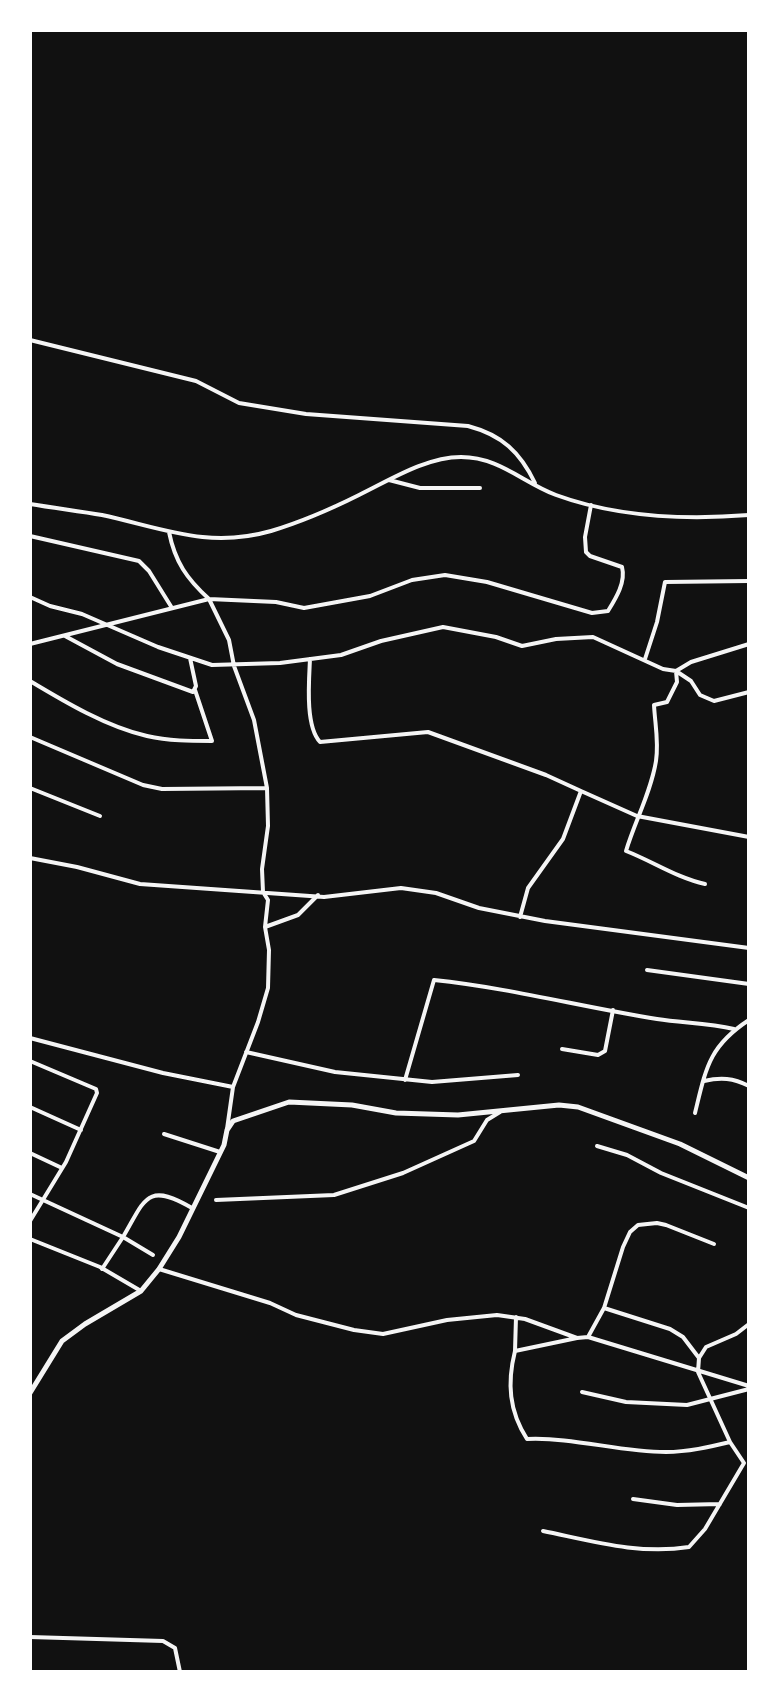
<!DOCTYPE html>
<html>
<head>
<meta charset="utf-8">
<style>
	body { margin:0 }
	#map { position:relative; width:779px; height:1702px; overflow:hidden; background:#111; font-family:Bitter,serif }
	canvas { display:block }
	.frame { position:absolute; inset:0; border:32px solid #fff; pointer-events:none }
</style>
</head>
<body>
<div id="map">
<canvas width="779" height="1702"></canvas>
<div class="frame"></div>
</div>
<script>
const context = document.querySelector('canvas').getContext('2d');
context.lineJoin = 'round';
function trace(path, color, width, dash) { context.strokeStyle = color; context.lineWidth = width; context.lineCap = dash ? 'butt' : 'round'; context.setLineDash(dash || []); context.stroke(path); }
const minor = new Path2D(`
	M 30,340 L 196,381 L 239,403 L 306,414 L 468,426 C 502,435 520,452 535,483
	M 389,480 L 420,488 L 480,488
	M 30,504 C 54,508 78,511 102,515 C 162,528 208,549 271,531 C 301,522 331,509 359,495 C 390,480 426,457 461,457 C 499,457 522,482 556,495 C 616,517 686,520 749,515
	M 169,532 C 175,562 187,579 209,599 L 276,602 L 304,608 L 370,596 L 412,580 L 445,575 L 487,582 L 592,613 L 608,611 C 616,598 626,582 622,567 L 590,556 L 586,552 L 585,537 L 591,505
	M 30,536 L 139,561 L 149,571 L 172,608
	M 30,597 L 50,606 L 82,614 L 158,647 L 212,665 L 280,663 L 341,655 L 381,641 L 443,627 L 496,637 L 522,646 L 556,639 L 593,637 L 663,669 L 676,671 L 691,662 L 749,644
	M 65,636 L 117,664 L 193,692 L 196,686 L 190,658
	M 30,644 L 209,599 L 229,640 L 234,666 L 254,720 L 267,788 L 268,826 L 262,869 L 263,892 L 268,900 L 265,927 L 269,950 L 268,988 L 258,1022 L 233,1087 L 227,1129
	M 310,659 C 309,681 305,726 320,742 L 428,732 L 546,775 L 581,791
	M 645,659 L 657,622 L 665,582 L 749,581
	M 676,671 L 677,682 L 667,702 L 654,705 C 655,724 659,742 656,761 C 651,792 635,821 626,851 C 652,861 677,878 705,884
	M 676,671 L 691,681 L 700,695 L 714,701 L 749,692
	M 30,681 C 65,702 107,727 147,736 C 169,741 190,741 212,741 L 195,690
	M 30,737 L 143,785 L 162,789 L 267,788
	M 30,788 L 100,816
	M 30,858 L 77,867 L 140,884 L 324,897 L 401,888 L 436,893 L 479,908 L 545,921 L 749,948
	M 520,917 L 528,888 L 563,839 L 581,791 L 637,816 L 749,837
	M 265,927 L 298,915 L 318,895
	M 647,970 L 749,984
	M 30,1038 L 163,1073 L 233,1087
	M 562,1049 L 598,1055 L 605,1051 L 613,1010
	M 246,1052 L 335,1072 L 432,1082 L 518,1075
	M 30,1061 L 96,1089 L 97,1093 L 66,1162 L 30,1221
	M 405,1080 L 434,980 C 510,988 582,1007 657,1019 C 683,1023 708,1023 734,1029
	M 704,1081 C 721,1077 733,1078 749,1086
	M 30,1107 L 81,1130
	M 695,1113 C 706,1068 709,1046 749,1020
	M 164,1134 L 220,1152
	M 597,1146 L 627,1155 L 661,1173 L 749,1208
	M 30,1153 L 62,1168
	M 30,1194 L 123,1237 L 102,1269
	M 216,1200 L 334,1195 L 403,1173 L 474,1141 L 487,1120 L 500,1112
	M 30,1239 L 100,1267 L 141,1291
	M 153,1255 L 123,1237 C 145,1200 146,1181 192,1208
	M 159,1269 L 270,1303 L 296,1315 L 354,1330 L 383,1334 L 447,1320 L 497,1315 L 525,1319 L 577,1338 L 588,1337 L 749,1386
	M 604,1308 L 670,1329 L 683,1337 L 699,1358
	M 588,1337 L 604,1308 L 623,1247 L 630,1232 L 638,1225 L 657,1223 L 666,1225 L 714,1244
	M 577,1338 L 515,1351 C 507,1383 509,1411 527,1439 C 574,1437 619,1452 666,1452 C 688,1452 709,1447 730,1442 L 698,1372 L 699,1358 L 706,1347 L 736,1334 L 749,1324
	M 515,1351 L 516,1317
	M 582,1392 L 626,1402 L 687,1405 L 749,1389
	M 633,1499 L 677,1505 L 720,1504
	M 543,1531 C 592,1541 639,1555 689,1547 L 705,1529 L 744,1463 L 730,1442
	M 30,1637 L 163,1641 L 175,1648 L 180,1672`);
const secondary = new Path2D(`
	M 30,1393 L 62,1341 L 85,1324 L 141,1291 L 159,1269 L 179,1237 L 224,1145 L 227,1130 L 233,1121 L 289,1102 L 352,1105 L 396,1113 L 458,1115 L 559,1105 L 578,1107 L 680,1144 L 749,1178`);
trace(minor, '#f5f5f5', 4);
trace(secondary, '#f5f5f5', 5);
</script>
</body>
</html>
